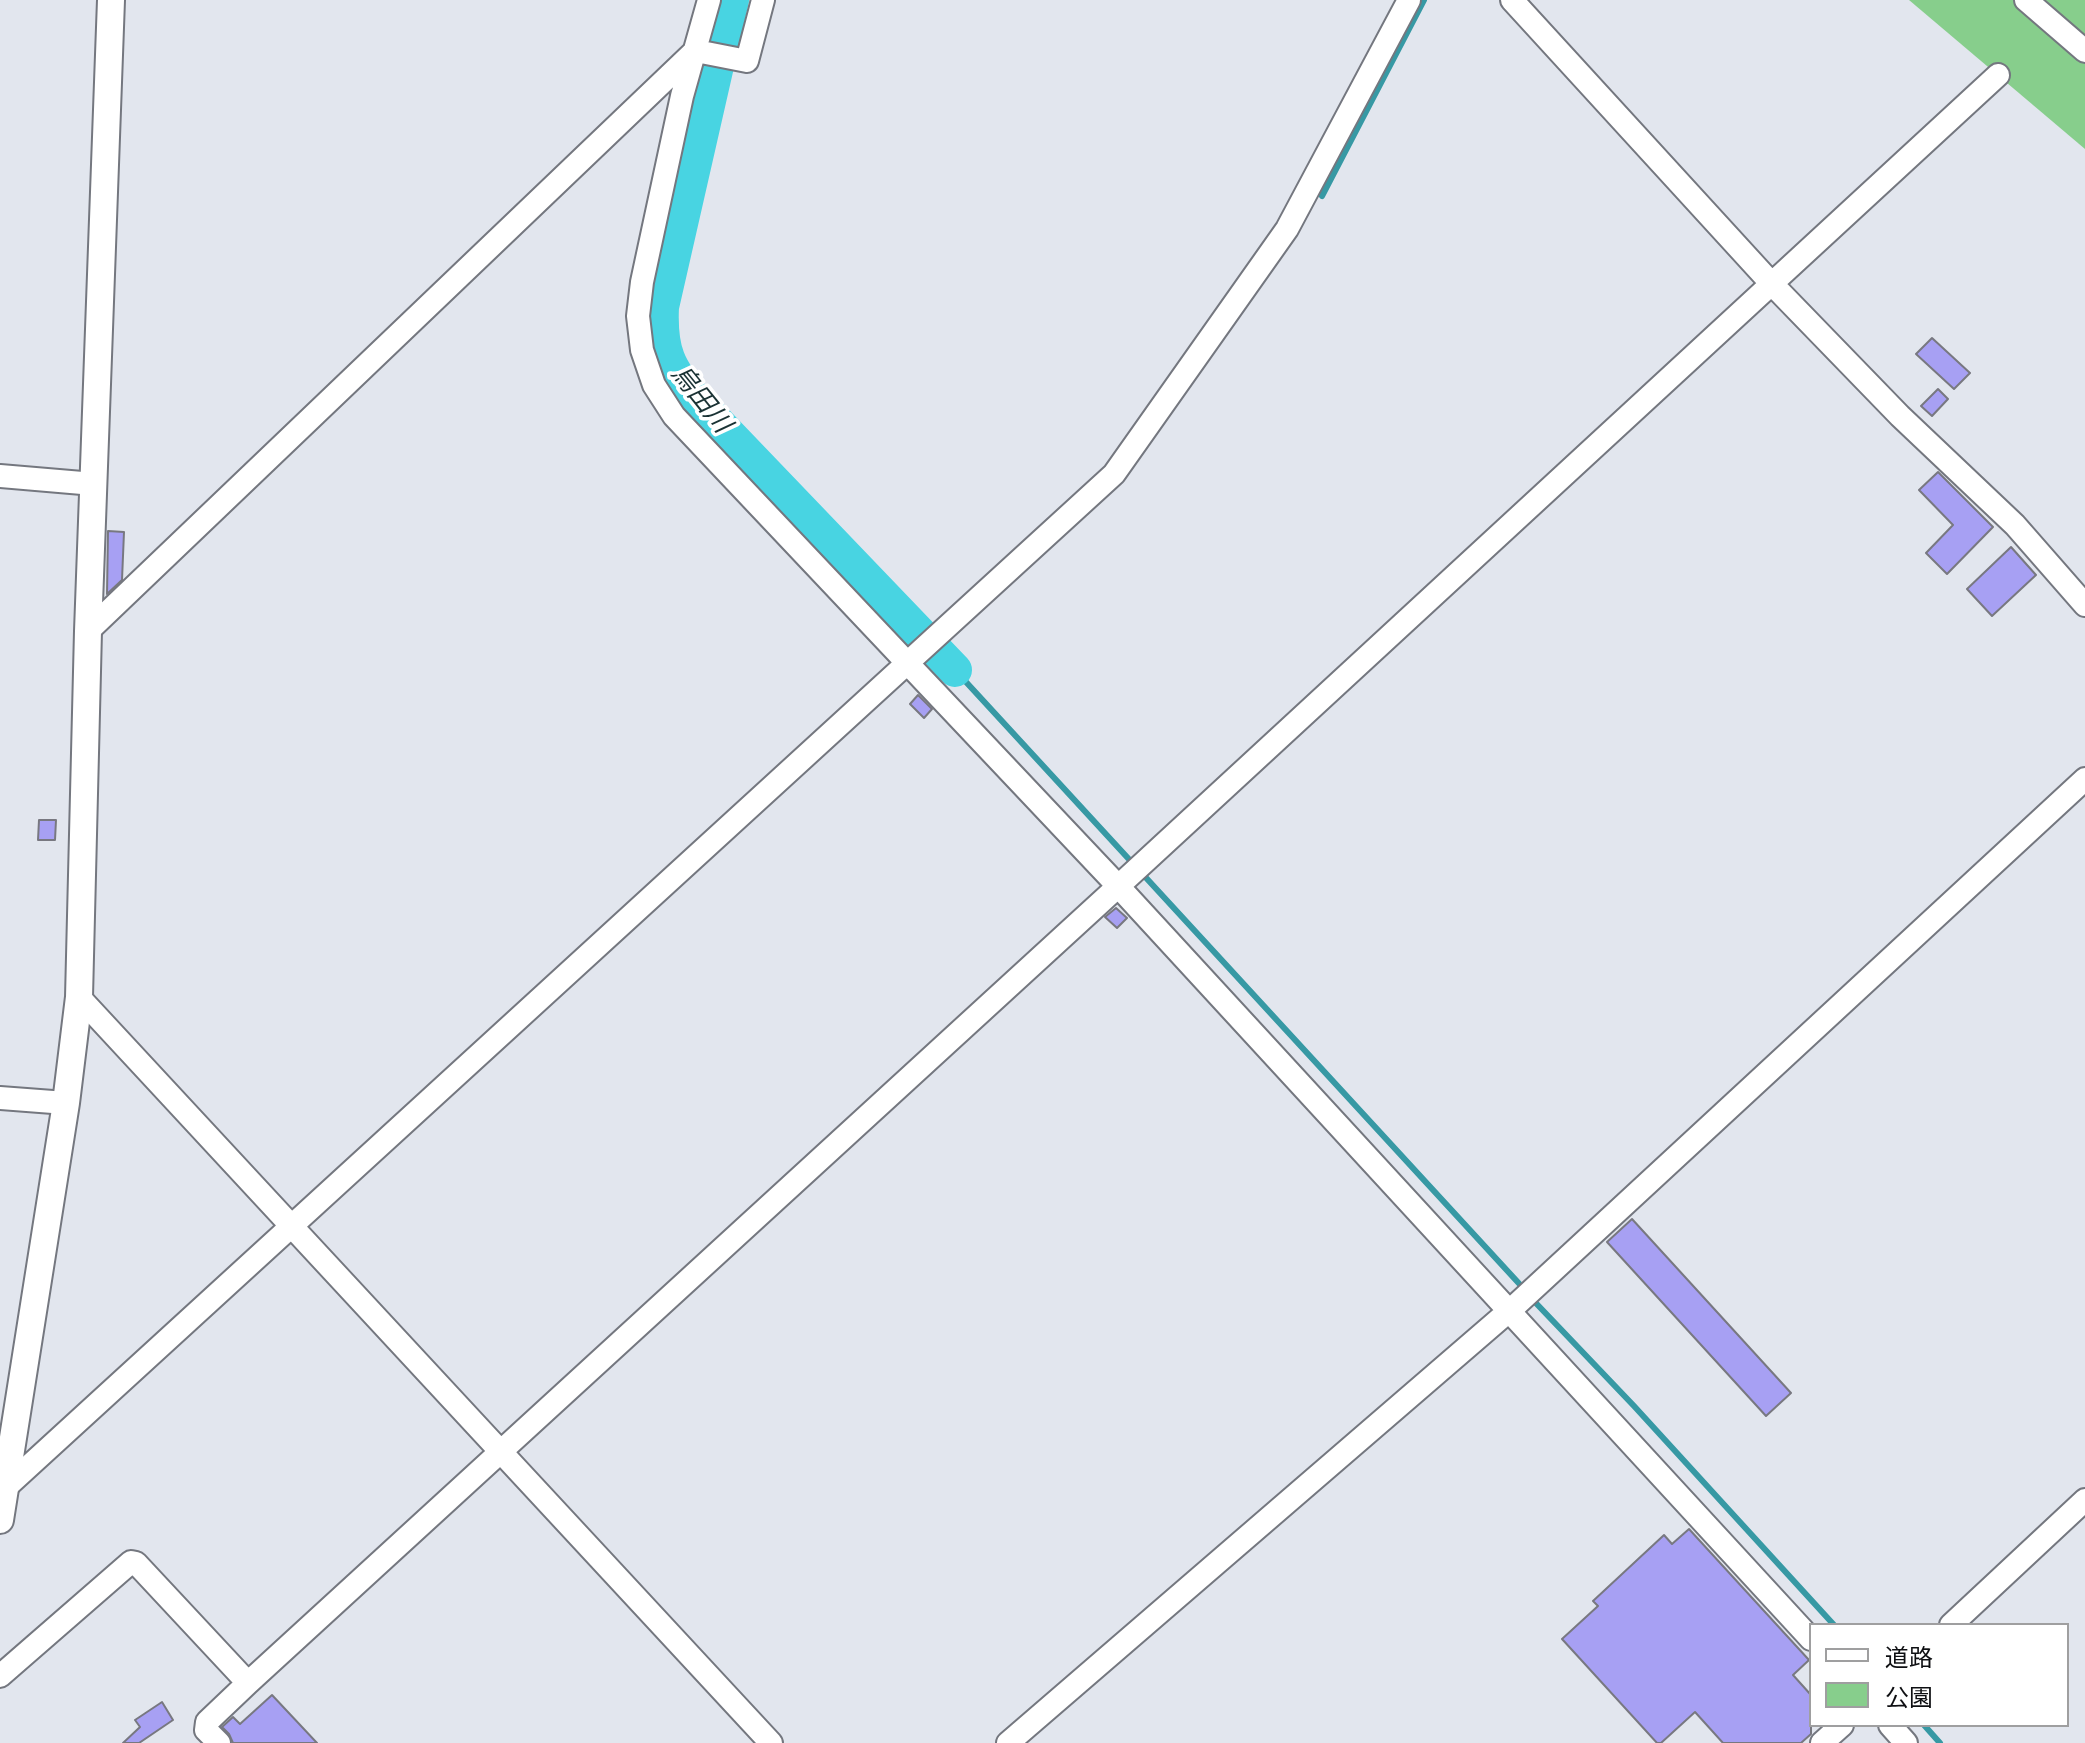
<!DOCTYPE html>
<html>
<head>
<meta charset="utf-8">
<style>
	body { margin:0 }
	#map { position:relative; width:2085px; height:1743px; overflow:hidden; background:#e2e6ee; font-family:Quicksand,"Noto Sans JP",sans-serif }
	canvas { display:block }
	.legend { position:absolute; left:1809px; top:1623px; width:260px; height:104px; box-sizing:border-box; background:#fff; border:2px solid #9f9fa0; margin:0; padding:10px 14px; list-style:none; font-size:24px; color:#0e0f12 }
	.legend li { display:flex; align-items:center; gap:16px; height:40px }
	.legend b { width:40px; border:2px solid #9f9fa0 }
</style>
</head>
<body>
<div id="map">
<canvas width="2085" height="1743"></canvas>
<ul class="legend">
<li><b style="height:10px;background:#fff"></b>道路</li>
<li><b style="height:22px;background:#87ce8c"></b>公園</li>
</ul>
</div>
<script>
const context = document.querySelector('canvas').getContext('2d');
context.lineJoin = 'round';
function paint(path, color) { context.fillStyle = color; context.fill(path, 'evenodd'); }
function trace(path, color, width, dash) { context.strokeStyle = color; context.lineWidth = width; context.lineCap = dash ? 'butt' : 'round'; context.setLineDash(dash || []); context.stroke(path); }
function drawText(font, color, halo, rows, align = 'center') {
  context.font = font + ' Quicksand,"Noto Sans JP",sans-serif'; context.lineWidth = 7; context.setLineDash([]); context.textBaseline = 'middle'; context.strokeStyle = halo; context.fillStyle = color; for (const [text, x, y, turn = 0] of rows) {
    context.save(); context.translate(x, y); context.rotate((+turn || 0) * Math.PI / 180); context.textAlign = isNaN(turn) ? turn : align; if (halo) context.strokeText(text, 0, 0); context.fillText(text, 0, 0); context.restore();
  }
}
const green = new Path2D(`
	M 1909,0 L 2085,0 L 2085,149 Z`);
const stream = new Path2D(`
	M 1322,196 L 1424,0
	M 955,670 L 1525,1290
	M 1532,1299 L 1634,1406 L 1834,1625
	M 1924,1725 L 1940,1743`);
const river = new Path2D(`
	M 732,0 L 662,307 C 660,350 668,369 697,401 L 955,670`);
const building = new Path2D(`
	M 1932,338 L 1970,373 L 1954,389 L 1916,354 Z
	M 1938,389 L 1948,399 L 1932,416 L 1921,406 Z
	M 1938,472 L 1993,527 L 1947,574 L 1926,553 L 1953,525 L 1919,490 Z
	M 108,531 L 124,532 L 122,580 L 107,594 Z
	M 2011,547 L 2036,575 L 1992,616 L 1967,589 Z
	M 918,695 L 932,709 L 924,718 L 910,704 Z
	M 39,820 L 56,820 L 55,840 L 38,840 Z
	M 1116,908 L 1127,918 L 1117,928 L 1105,917 Z
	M 1632,1219 L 1791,1393 L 1766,1416 L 1607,1242 Z
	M 1689,1529 L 1809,1660 L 1793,1675 L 1811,1695 L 1811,1734 L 1801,1743 L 1723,1743 L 1695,1712 L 1661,1743 L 1657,1743 L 1562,1639 L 1598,1606 L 1593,1601 L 1664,1535 L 1672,1544 Z
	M 272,1695 L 317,1743 L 233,1743 L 229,1734 L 222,1727 L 233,1717 L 240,1724 Z
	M 162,1702 L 173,1720 L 139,1743 L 123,1743 L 140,1727 L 135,1720 Z`);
const minor = new Path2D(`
	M 709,0 L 682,96 L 642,282 L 638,316 L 642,350 L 654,385 L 674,416 L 1118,886 L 1811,1639
	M 1512,0 L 1771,283 L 1900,416 L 2015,525 L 2085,605
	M 2026,0 L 2085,51
	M 696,51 L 747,61 L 763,0
	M 0,476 L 94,484
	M 88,631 L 695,51
	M 79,997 L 771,1743
	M 0,1098 L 66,1103
	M 4,1489 L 1114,474 L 1287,229 L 1409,0
	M 1951,1625 L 2085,1500
	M 0,1676 L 131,1562 L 136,1563 L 248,1683
	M 1890,1725 L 1906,1743
	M 219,1743 L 206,1730 L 207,1722 L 248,1683 L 1125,880 L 1998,75
	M 1008,1743 L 1517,1304 L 2085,779
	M 1822,1743 L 1842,1725`);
const tertiary = new Path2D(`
	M 0,1520 L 66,1103 L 79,997 L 88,631 L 111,0`);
const waterNames = [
	["烏田川",701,399,51]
];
paint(green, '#87ce8c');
trace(stream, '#3799a4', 6);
trace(river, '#48d4e2', 34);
paint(building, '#a7a0f3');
trace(building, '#787880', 2);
trace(minor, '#74777f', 26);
trace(tertiary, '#74777f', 30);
trace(minor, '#fff', 22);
trace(tertiary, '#fff', 26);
drawText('italic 26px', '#1a3234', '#fff', waterNames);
</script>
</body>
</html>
